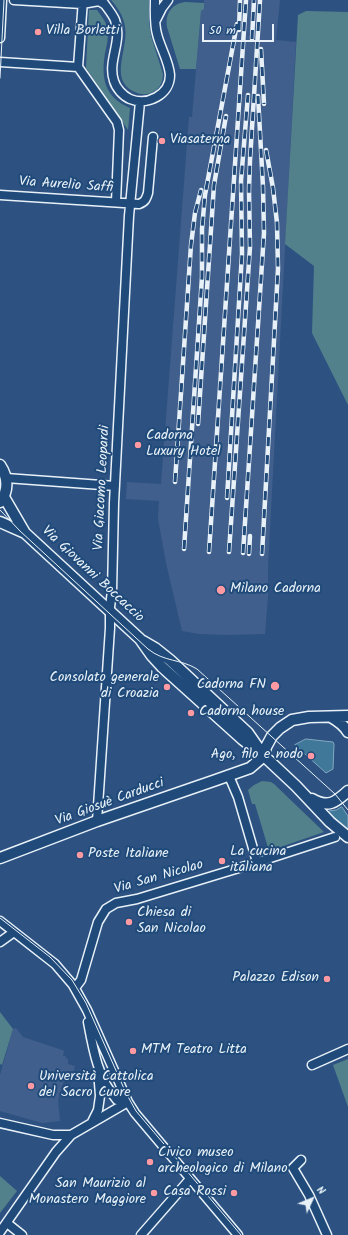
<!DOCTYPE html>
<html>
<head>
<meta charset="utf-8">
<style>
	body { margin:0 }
	#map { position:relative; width:348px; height:1235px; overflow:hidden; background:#2d5281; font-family:Kalam,sans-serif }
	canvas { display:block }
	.north { position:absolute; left:292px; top:1179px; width:40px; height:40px; -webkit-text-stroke:3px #1f4a7a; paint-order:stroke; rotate:46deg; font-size:11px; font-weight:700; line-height:16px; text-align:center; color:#e8f1f8 }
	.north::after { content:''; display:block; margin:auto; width:14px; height:18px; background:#e8f1f8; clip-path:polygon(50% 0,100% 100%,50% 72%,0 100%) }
	.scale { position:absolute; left:202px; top:24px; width:72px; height:18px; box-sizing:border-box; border:2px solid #e8f1f8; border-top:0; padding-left:5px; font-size:12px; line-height:14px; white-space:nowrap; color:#e8f1f8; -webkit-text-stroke:3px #1f4a7a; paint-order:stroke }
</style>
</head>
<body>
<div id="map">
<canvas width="348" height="1235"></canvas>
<div class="north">N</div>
<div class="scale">50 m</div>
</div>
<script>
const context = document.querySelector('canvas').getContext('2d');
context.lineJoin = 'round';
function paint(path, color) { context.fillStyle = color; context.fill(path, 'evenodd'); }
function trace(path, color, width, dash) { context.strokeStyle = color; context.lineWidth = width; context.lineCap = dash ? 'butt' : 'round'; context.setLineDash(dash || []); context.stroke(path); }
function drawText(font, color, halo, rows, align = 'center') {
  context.font = font + ' Kalam,sans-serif'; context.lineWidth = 4; context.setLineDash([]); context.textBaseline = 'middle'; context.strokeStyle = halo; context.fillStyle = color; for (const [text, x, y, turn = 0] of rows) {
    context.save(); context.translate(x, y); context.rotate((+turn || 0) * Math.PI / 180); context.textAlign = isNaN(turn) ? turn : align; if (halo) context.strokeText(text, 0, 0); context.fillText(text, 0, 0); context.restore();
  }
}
const built = new Path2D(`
	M 204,0 L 280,0 L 276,40 L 296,42 L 268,566 L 268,596 L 265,634 L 226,635 L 199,634 L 182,631 L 166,563 L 158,519 L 159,501 L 126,499 L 127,482 L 161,484 L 189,117 L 192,117 L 201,11 L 204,9 Z
	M 16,1028 L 23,1037 L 62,1050 L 64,1051 L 63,1056 L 65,1056 L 68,1060 L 68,1064 L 75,1066 L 73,1074 L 66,1073 L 59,1097 L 58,1101 L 60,1121 L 42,1123 L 0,1111 L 0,1075 L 13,1029 Z`);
const green = new Path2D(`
	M 111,0 L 149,0 L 149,22 L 151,36 L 163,74 C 163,82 160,88 153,92 C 147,95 141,95 135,92 C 108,80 129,49 125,27 C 124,17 118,8 111,0 Z
	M 185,2 L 204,3 L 204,9 L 201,11 L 196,69 L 180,69 L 167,27 C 165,13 172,4 185,2 Z
	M 89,10 L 97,10 C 101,16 106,21 107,28 C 109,36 107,45 105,53 C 101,78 104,97 130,108 L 128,130 L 86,68 Z
	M 306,11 L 348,12 L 348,405 L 312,333 L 314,266 L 285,244 L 298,15 Z
	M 262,781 L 271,782 L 274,784 L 324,832 L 269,851 L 255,804 L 252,804 L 248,790 L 254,785 Z
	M 0,1012 L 13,1029 L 2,1065 L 0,1064 Z
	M 348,1059 L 348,1107 L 333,1065 Z
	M 0,1176 L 17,1191 L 0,1213 Z`);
const water = new Path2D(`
	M 306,739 L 333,742 L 334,744 L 333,769 L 326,773 L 295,745 Z
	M 342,807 L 348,816 L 348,831 L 328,812 L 329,811 L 336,810 Z`);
const minor = new Path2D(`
	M 14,0 L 82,4 L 99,1 L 104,4
	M 83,0 L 78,67 L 117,122 L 119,130 L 116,202
	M 102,0 C 106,7 112,13 115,20 C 123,41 107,61 114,81 C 116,88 123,96 130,99 C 147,106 170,95 170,75 C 169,61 160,47 157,34 C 154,23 155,11 155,0
	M 156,20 L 162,8 L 168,0
	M 0,38 L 2,0
	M 0,62 L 78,67
	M 0,195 L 139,204 C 145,202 146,199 148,193 L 153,137
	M 6,478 L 115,486
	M 229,776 L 238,797 L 257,862
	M 97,821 L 110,628 L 110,607 L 112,591 L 114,503 L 129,216 L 140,102
	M 0,921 L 55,964 L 73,985 L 87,1010 L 128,1102 L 135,1113 L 238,1235
	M 0,942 L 14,932
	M 75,988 L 81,980 L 98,922 L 106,909 L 116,903 L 137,899 L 252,864 L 335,837
	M 88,1022 C 93,1049 98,1079 117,1100 L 128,1102
	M 312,1065 L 348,1049
	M 92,1122 L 98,1110 L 100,1096 L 98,1070
	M 0,1123 L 53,1135 L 71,1135
	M 301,1160 L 293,1168 L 309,1195 L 327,1235
	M 7,1223 L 22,1235
	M 0,1232 L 56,1152 L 71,1135 L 128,1102
	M 141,1235 L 190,1179`);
const tertiary = new Path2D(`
	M 0,465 C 8,477 9,491 0,502
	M 4,497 L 25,533
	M 0,522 L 25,533 L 140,639 L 152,656 L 162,667 L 242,739 L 264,756
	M 143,641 L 155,648 L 170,660 L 248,733 L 264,756 L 296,786 L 330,822 L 348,837
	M 331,717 C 338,721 344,725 348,732
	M 312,799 C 328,808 335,803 348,791
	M 0,858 L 97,821 L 216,780 L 250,768 L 264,756 L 266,747 L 272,736 L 280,728 L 292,720 L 309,717 L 348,716`);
const tram = new Path2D(`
	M 0,78 L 4,0
	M 0,510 L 20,531 L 148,649 C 164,662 181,659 197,669 L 335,794 L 348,810
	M 0,918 L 50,957 L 72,980 L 86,1003 L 126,1093 L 136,1111 L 241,1235`);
const rail = new Path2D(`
	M 239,30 L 240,0
	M 252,39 L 254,0
	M 261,49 L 264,104
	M 198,424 L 214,185 L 226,116
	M 175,482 L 191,245 L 195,213 L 201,190
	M 227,498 L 242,254 L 241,181 L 248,95
	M 184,549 L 202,277 L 202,229 L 205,195 L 237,24
	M 209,552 L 246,0
	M 229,552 L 250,247 L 249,190 L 250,160 L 260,0
	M 243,553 L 264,233 L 263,187 L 258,96
	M 249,554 L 250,536
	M 262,554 L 278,269 L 277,223 L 273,188 L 266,150`);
const markers = [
	[38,32,4,"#ff9aa2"],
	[162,141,4,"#ff9aa2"],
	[138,445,4,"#ff9aa2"],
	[221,590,5,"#ff9aa2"],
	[275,686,5,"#ff9aa2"],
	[167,687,4,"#ff9aa2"],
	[191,713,4,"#ff9aa2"],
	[311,756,4,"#ff9aa2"],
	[80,855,4,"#ff9aa2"],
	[222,861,4,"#ff9aa2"],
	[129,922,4,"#ff9aa2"],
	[327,979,4,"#ff9aa2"],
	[133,1051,4,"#ff9aa2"],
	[31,1086,4,"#ff9aa2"],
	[150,1162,4,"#ff9aa2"],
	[154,1193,4,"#ff9aa2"],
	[234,1193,4,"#ff9aa2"]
];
const poiNames = [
	["Villa Borletti",46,32],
	["Viasaterna",170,141],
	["Cadorna",146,437],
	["Luxury Hotel",146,453],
	["Milano Cadorna",230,590],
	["Consolato generale",159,679,"right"],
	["di Croazia",159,695,"right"],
	["Cadorna FN",266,686,"right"],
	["Cadorna house",199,713],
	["Ago, filo e nodo",303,756,"right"],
	["La cucina",230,853],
	["italiana",230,869],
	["Poste Italiane",88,855],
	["Chiesa di",137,914],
	["San Nicolao",137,930],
	["Palazzo Edison",319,979,"right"],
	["MTM Teatro Litta",141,1051],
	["Università Cattolica",39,1078],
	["del Sacro Cuore",39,1094],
	["Civico museo",158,1154],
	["archeologico di Milano",158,1170],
	["San Maurizio al",146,1185,"right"],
	["Monastero Maggiore",146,1201,"right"],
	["Casa Rossi",226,1193,"right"]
];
const streetNames = [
	["Via Aurelio Saffi",66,186,4],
	["Via Giacomo Leopardi",103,488,-87],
	["Via Giovanni Boccaccio",92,575,43],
	["Via Giosuè Carducci",110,803,-20],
	["Via San Nicolao",159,878,-16]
];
paint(built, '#415f8c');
paint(green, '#52818b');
paint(water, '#40789a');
trace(water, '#83a8c0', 1);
trace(minor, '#e8f1f8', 11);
trace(tertiary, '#e8f1f8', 13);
trace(minor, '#1f4a7a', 8);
trace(tertiary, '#1f4a7a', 10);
trace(tram, '#e8f1f8', 1);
trace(rail, '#e8f1f8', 4.5);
trace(rail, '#1f4a7a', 3, [9]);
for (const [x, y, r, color] of markers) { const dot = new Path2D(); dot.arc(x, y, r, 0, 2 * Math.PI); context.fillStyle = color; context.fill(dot); trace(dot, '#1f4a7a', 1.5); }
drawText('14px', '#e8f1f8', '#1f4a7a', poiNames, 'left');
drawText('14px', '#e8f1f8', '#1f4a7a', streetNames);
</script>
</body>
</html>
